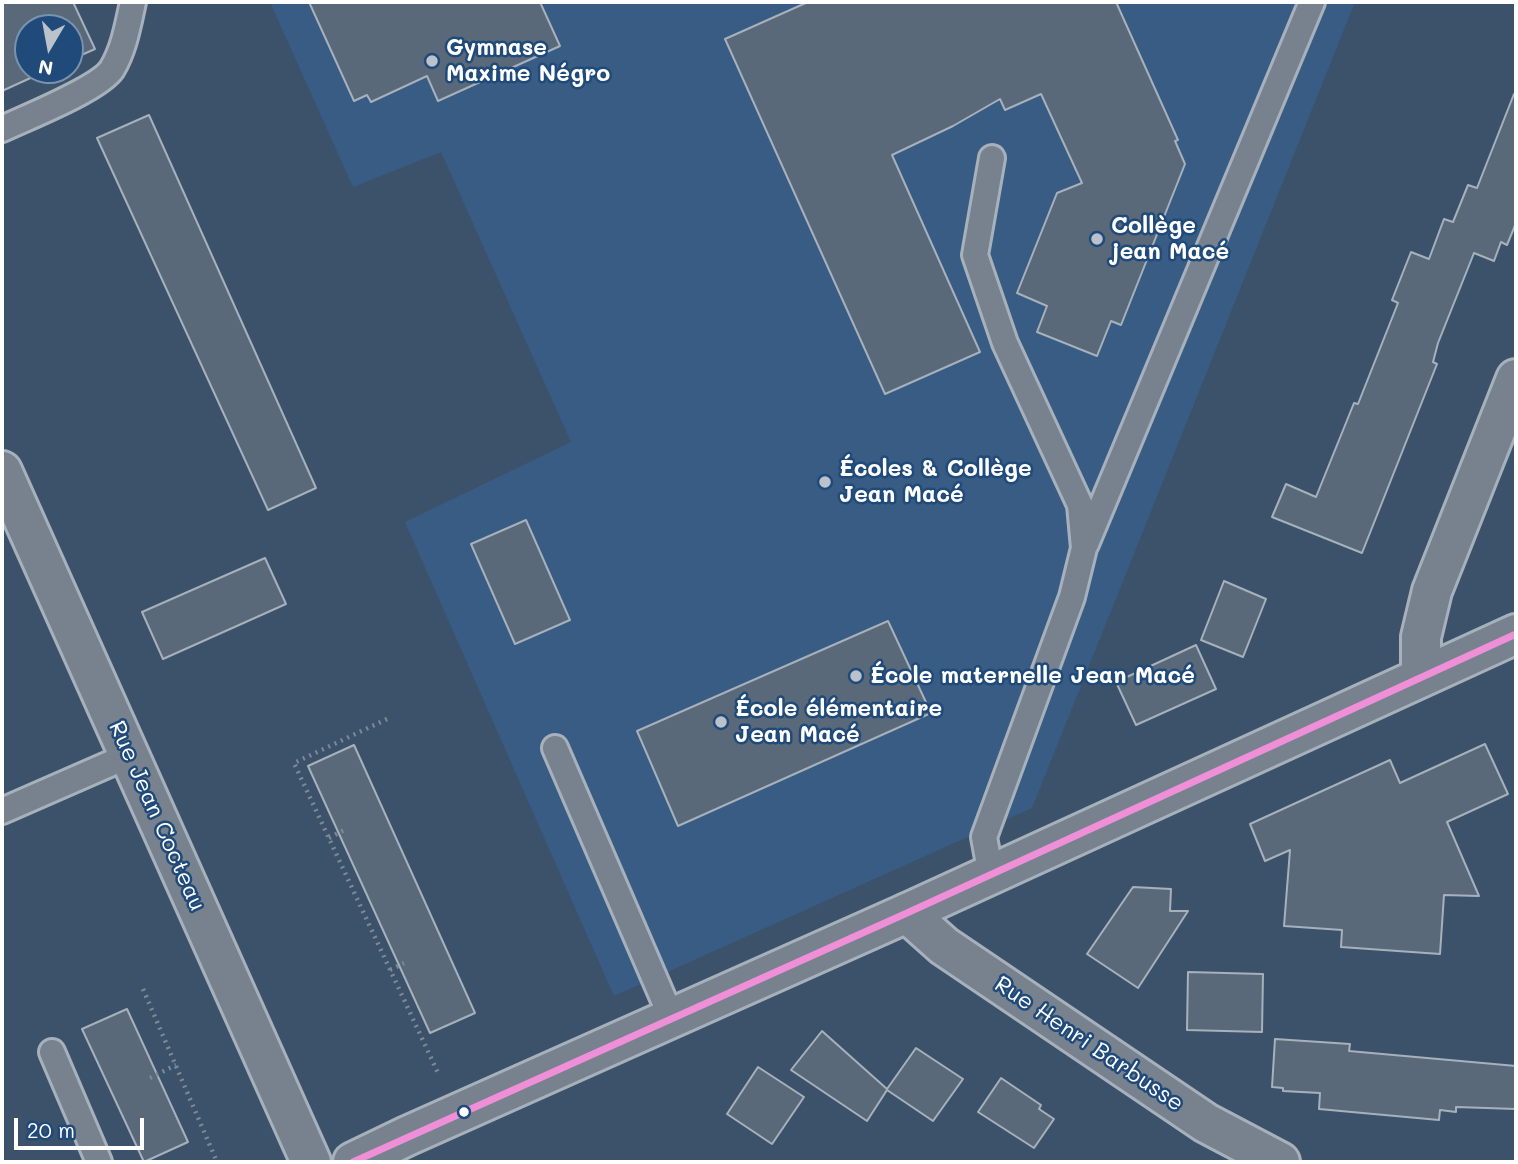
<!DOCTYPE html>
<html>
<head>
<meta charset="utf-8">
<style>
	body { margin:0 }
	#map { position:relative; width:1518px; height:1164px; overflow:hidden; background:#3c526b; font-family:Mali,sans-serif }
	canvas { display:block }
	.frame { position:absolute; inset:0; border:4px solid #fff; pointer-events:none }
	.north { position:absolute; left:14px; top:14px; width:70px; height:70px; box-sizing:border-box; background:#1f4a7a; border:2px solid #7992af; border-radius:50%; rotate:190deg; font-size:19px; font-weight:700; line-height:28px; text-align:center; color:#fff }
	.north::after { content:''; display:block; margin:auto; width:24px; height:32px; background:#bbc2cb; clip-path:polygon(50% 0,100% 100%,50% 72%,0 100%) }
	.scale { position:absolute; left:14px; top:1118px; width:130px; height:32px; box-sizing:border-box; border:4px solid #fff; border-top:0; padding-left:9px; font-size:21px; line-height:24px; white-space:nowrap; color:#fff; -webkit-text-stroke:5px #1f4a7a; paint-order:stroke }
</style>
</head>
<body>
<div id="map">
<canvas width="1518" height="1164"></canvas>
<div class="frame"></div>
<div class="north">N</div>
<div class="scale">20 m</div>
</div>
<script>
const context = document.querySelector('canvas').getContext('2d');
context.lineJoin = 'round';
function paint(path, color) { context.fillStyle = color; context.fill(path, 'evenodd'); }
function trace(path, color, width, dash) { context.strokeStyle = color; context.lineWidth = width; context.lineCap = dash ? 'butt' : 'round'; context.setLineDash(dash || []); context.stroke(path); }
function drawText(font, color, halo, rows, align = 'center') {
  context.font = font + ' Mali,sans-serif'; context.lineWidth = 5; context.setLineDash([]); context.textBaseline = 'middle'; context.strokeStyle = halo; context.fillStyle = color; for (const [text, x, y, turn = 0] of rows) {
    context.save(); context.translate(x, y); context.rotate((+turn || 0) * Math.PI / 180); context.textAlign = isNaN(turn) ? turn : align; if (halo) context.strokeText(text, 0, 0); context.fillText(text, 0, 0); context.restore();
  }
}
const built = new Path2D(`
	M 270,2 L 1355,2 L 1032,808 L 614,996 L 405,522 L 571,442 L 441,152 L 353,187 Z`);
const building = new Path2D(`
	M 2,2 L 73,2 L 95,49 L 70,60 L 70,28 L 28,28 L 28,70 L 48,70 L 2,91 Z
	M 309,2 L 540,2 L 560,46 L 438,101 L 427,76 L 371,102 L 367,95 L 354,101 Z
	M 808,2 L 1116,2 L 1178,140 L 1175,141 L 1185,164 L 1121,325 L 1111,321 L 1097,356 L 1037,332 L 1047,306 L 1017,293 L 1057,193 L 1082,183 L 1041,94 L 1005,110 L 1000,99 L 953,126 L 892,155 L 980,352 L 885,394 L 725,39 Z
	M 1514,94 L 1516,94 L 1516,223 L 1507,245 L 1501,242 L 1494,261 L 1474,253 L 1438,343 L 1433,362 L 1437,364 L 1362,553 L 1272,517 L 1286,484 L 1316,497 L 1354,403 L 1358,404 L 1398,303 L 1392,300 L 1411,252 L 1429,259 L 1444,219 L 1453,222 L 1468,185 L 1477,188 Z
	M 149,115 L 316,488 L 268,510 L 97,138 Z
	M 526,520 L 570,620 L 515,644 L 471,544 Z
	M 265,558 L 286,604 L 163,659 L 142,612 Z
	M 1224,581 L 1266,599 L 1243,657 L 1201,640 Z
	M 888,621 L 931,713 L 678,826 L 637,731 Z
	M 1196,645 L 1216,689 L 1136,725 L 1116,682 Z
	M 1485,744 L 1508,794 L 1447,822 L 1479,896 L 1444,895 L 1440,954 L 1341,947 L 1342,930 L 1284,926 L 1290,850 L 1265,861 L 1250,824 L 1390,760 L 1400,783 Z
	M 354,745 L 475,1013 L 430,1033 L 308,766 Z
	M 1133,887 L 1171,889 L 1170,911 L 1188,911 L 1138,988 L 1087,954 Z
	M 1188,972 L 1263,974 L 1262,1032 L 1187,1030 Z
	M 127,1009 L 188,1142 L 144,1162 L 82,1029 Z
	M 822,1031 L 887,1089 L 916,1048 L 963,1079 L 933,1121 L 887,1090 L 867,1121 L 791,1070 Z
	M 1275,1039 L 1350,1044 L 1349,1051 L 1516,1066 L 1516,1109 L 1456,1107 L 1456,1112 L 1440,1110 L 1439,1120 L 1319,1109 L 1320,1093 L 1283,1091 L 1283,1088 L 1272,1087 Z
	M 758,1067 L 804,1097 L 772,1144 L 727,1114 Z
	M 1001,1078 L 1041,1105 L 1039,1109 L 1054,1119 L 1034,1148 L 978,1112 Z`);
const path = new Path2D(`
	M 387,719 L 294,763 L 439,1075
	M 329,838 L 344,830
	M 390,970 L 404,963
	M 143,989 L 217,1162
	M 150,1078 L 176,1065`);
const lane = new Path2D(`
	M 2,129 C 25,118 99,89 112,69 C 124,49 128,25 133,2
	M 1086,544 L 1312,2
	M 555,748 L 672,1019
	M 2,811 L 130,755
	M 991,875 L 984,837 L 1072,597 L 1084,548 L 1080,505 L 1005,343 L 975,255 L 992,158
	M 52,1052 L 99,1162`);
const street = new Path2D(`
	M 2,471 L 311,1162
	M 1421,677 L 1421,637 L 1432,591 L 1516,379
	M 907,913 L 944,946 L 1206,1123 L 1280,1162`);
const secondary = new Path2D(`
	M 353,1162 L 407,1136 L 907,913 L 1516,634`);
const bus1 = new Path2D(`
	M 353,1162 L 907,913 L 1516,634`);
const markers = [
	[432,61,7,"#bbc2cb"],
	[1097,239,7,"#bbc2cb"],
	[825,482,7,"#bbc2cb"],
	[856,676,7,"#bbc2cb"],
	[721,722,7,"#bbc2cb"],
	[464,1112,6,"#fff"]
];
const poiNames = [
	["Gymnase",446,48],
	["Maxime Négro",446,74],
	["Collège",1111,226],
	["jean Macé",1111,252],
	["Écoles & Collège",839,469],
	["Jean Macé",839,495],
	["École maternelle Jean Macé",870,676],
	["École élémentaire",735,709],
	["Jean Macé",735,735]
];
const streetNames = [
	["Rue Jean Cocteau",157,816,66],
	["Rue Henri Barbusse",1089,1044,34]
];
paint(built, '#385c84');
paint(building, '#59697a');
trace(building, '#a7b1bc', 2);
trace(lane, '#a7b1bc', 30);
trace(street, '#a7b1bc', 44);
trace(secondary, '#a7b1bc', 44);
trace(path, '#7f8996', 4.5, [2, 5]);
trace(lane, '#77828e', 24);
trace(street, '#77828e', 38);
trace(secondary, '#77828e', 38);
trace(bus1, '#ef8fd7', 7);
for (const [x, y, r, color] of markers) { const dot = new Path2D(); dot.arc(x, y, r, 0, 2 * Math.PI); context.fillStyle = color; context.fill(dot); trace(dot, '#1f4a7a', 2.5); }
drawText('bold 23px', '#fff', '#1f4a7a', poiNames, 'left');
drawText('23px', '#fff', '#1f4a7a', streetNames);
</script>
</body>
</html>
